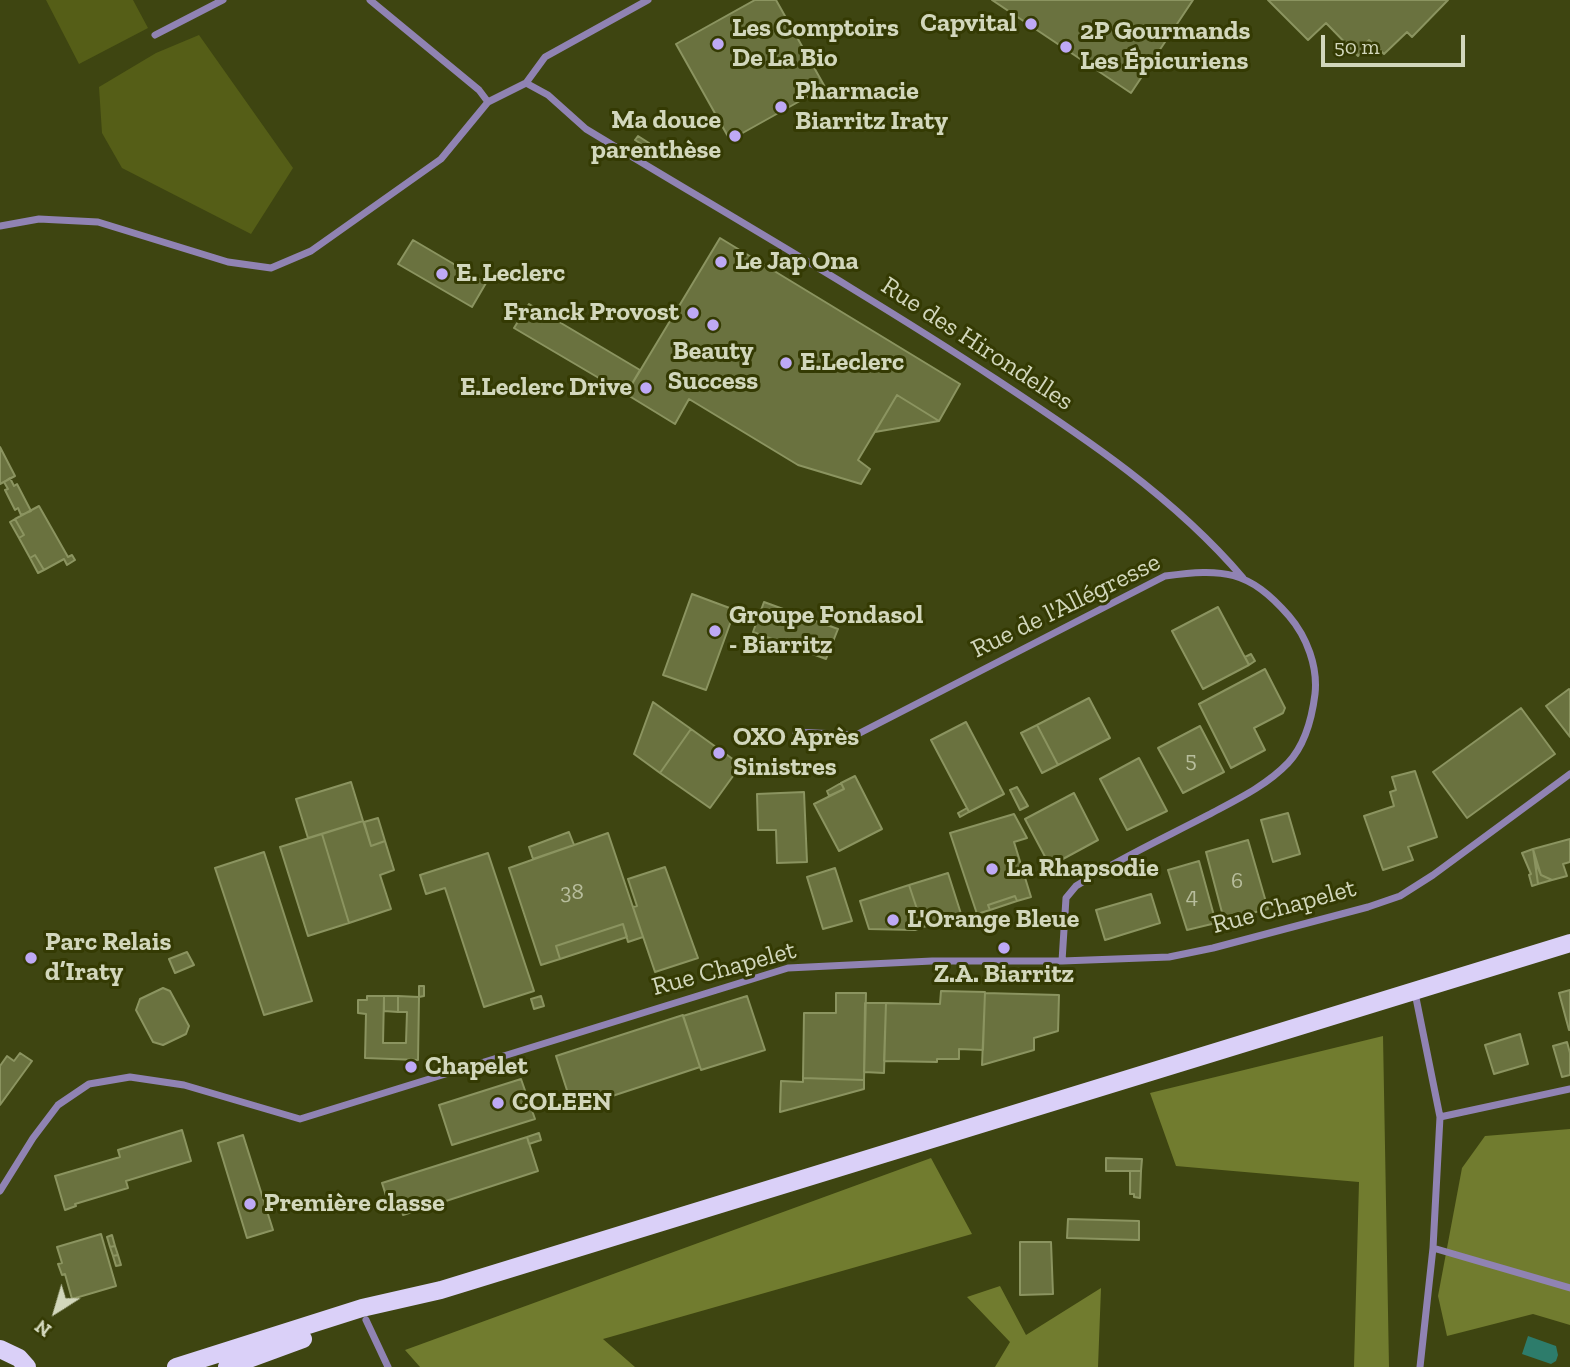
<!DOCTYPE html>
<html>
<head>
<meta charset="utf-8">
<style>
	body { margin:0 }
	#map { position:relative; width:1570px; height:1367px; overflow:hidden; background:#3e4511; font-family:"Zilla Slab",serif }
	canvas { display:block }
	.north { position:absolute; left:21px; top:1276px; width:70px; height:70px; -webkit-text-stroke:5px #343a03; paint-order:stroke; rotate:217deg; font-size:19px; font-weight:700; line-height:28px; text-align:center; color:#d2d7bc }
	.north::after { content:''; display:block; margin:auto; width:24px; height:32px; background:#d2d7bc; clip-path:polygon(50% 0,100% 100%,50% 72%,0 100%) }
	.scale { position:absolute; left:1321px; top:35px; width:144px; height:32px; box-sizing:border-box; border:4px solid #d2d7bc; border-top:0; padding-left:9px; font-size:21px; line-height:24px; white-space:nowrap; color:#d2d7bc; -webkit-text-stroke:5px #343a03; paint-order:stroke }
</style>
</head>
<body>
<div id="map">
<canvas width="1570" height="1367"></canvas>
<div class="north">N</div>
<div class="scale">50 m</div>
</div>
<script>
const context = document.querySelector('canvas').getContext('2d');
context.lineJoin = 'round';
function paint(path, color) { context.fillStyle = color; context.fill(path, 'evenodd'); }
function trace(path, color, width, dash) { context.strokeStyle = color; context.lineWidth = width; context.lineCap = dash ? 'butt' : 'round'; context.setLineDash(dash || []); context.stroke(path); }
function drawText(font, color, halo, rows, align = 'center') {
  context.font = font + ' "Zilla Slab",serif'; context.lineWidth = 6; context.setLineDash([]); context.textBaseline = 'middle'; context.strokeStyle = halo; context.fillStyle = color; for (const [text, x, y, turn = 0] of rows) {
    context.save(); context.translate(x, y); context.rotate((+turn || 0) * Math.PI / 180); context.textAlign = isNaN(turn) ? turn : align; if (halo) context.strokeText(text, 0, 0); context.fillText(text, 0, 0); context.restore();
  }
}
const green = new Path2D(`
	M 46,0 L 133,0 L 148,28 L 79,64 Z
	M 199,35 L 293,168 L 251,234 L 122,168 L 102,133 L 99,87 L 156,53 Z`);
const forest = new Path2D(`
	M 1383,1036 L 1389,1367 L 1354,1367 L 1359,1182 L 1176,1166 L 1150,1093 Z
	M 1570,1129 L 1570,1325 L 1533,1314 L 1447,1336 L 1438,1296 L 1462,1168 L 1485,1136 Z
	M 931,1158 L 972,1234 L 603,1339 L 635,1367 L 420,1367 L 405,1350 Z
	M 1000,1286 L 1026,1335 L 1101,1288 L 1098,1367 L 995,1367 L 1010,1342 L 967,1297 Z`);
const water = new Path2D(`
	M 1528,1336 L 1556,1346 L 1558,1355 L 1556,1361 L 1551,1364 L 1522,1354 Z`);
const building = new Path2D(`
	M 755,0 L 776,0 L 825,87 L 730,140 L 676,44 Z
	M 992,0 L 1193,0 L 1131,93 Z
	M 1268,0 L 1448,0 L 1412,37 L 1407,32 L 1384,54 L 1369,40 L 1362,47 L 1364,50 L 1358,56 L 1326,23 L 1308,40 Z
	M 638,136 L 649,143 L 646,147 L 635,140 Z
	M 720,238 L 960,384 L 939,421 L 897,395 L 858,460 L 870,469 L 861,484 L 798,465 L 689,399 L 675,424 L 626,394 Z
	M 413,240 L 486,283 L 472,307 L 398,264 Z
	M 529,304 L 640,370 L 626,394 L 514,328 Z
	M 897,395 L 939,421 L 875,432 Z
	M 0,447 L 15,476 L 0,484 Z
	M 10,478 L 14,486 L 17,484 L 31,511 L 21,515 L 18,508 L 15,510 L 5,490 L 8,489 L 4,482 Z
	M 39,506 L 68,557 L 72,555 L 75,560 L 67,565 L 64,559 L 44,570 L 35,555 L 30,558 L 19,538 L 24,535 L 15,519 Z
	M 15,519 L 24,535 L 19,538 L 10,522 Z
	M 35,555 L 44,570 L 38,573 L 30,558 Z
	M 692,594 L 735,610 L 706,690 L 663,675 Z
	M 764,602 L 838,629 L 826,659 L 753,632 Z
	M 1218,607 L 1249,665 L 1203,689 L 1172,631 Z
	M 1251,654 L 1255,661 L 1249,665 L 1245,657 Z
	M 1265,669 L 1285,708 L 1283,713 L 1254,728 L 1265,750 L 1231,768 L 1199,704 Z
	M 1569,689 L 1570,690 L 1570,737 L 1546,706 Z
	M 1089,698 L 1110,738 L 1058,765 L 1037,725 Z
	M 653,702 L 691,729 L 660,773 L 634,754 Z
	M 1521,708 L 1555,754 L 1467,818 L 1433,772 Z
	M 966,722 L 1004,794 L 969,812 L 931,740 Z
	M 1037,725 L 1058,765 L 1042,773 L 1021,733 Z
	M 1200,726 L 1224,772 L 1183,793 L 1158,748 Z
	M 691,729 L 741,765 L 710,808 L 660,773 Z
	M 1139,758 L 1167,811 L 1127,830 L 1100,779 Z
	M 1415,771 L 1437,837 L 1408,847 L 1413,860 L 1383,870 L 1364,816 L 1394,806 L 1390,792 L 1396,790 L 1392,777 Z
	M 855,776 L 882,829 L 839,851 L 814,804 L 844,789 L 841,783 Z
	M 351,782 L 363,821 L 308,838 L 296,799 Z
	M 841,783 L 844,789 L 829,796 L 827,791 Z
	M 1017,787 L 1028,806 L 1020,810 L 1010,790 Z
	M 804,792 L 807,862 L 777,863 L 776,830 L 758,830 L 757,794 Z
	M 1074,793 L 1098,840 L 1050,866 L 1025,819 Z
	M 967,808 L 969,812 L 960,817 L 958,813 Z
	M 1288,813 L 1300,854 L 1273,862 L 1261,820 Z
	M 1014,814 L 1027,838 L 1014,842 L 1031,897 L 1017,901 L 1015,896 L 988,905 L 990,910 L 977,914 L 950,833 Z
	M 378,818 L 385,841 L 371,846 L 364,822 Z
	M 363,821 L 371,846 L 385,841 L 394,870 L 380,875 L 391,909 L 349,923 L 322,834 Z
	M 569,832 L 574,845 L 533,859 L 529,847 Z
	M 608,833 L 643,937 L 628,942 L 623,924 L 556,946 L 560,959 L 541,965 L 509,868 Z
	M 322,834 L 349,923 L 308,936 L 280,847 Z
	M 1570,839 L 1570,862 L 1563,864 L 1567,876 L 1552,880 L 1541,875 L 1533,849 Z
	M 1248,840 L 1268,909 L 1224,920 L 1206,852 Z
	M 1533,849 L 1538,884 L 1532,886 L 1529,875 L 1531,874 L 1522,853 Z
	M 264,852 L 312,1001 L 264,1015 L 215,868 Z
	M 488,853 L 534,991 L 484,1007 L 445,888 L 426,894 L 420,875 Z
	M 1199,861 L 1216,923 L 1187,930 L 1168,870 Z
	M 1535,861 L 1541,875 L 1552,880 L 1538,884 Z
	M 665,867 L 698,958 L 655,972 L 633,907 L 637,906 L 628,879 Z
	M 835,868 L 852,921 L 823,929 L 807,877 Z
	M 948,873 L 962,917 L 923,927 L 909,885 Z
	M 909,885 L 923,927 L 915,930 L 869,929 L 860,901 Z
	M 1151,894 L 1160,923 L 1105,940 L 1096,910 Z
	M 1015,896 L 1017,901 L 990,910 L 988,905 Z
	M 623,924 L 627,937 L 560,959 L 556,946 Z
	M 187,952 L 194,965 L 175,973 L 169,959 Z
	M 419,986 L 424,986 L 424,996 L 419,997 Z
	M 163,988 L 170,991 L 189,1026 L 186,1034 L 163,1045 L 153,1042 L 136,1010 L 140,999 Z
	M 1570,990 L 1570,1030 L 1569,1030 L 1559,993 Z
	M 941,991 L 985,992 L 983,1050 L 959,1049 L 959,1059 L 937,1059 L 937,1062 L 884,1061 L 886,1003 L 940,1004 Z
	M 836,993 L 866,993 L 864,1080 L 803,1078 L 804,1013 L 836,1013 Z
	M 985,993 L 1059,995 L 1058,1031 L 1034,1038 L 1034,1050 L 982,1065 Z
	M 367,996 L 384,996 L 383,1043 L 406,1043 L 407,1012 L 398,1012 L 398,996 L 419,997 L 418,1060 L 365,1058 L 366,1014 L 358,1013 L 358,1000 L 367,1000 Z
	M 384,996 L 398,996 L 398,1012 L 384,1011 Z
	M 541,996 L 544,1006 L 534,1009 L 531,999 Z
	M 747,996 L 765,1050 L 701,1070 L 683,1016 Z
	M 865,1003 L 886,1003 L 884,1073 L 864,1072 Z
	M 683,1015 L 700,1067 L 573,1109 L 556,1056 Z
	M 1520,1034 L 1528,1064 L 1494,1074 L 1485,1045 Z
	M 1567,1042 L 1570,1053 L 1570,1075 L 1562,1077 L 1553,1046 Z
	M 20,1053 L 32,1061 L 0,1105 L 0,1066 L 7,1056 L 14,1061 Z
	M 803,1078 L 864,1080 L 864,1089 L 780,1112 L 781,1081 L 803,1082 Z
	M 521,1079 L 535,1119 L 452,1145 L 439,1105 Z
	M 182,1130 L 191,1161 L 126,1181 L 128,1188 L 75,1204 L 76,1206 L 65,1210 L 55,1176 L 120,1157 L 118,1150 Z
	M 539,1133 L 541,1140 L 529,1144 L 527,1137 Z
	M 243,1135 L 273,1230 L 247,1238 L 218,1143 Z
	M 527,1137 L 538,1171 L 403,1215 L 400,1205 L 390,1208 L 382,1183 Z
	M 1106,1158 L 1142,1159 L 1141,1171 L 1106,1171 Z
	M 1130,1171 L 1141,1171 L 1140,1198 L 1134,1197 L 1134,1194 L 1130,1194 Z
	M 1068,1219 L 1139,1221 L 1139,1240 L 1067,1238 Z
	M 101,1234 L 116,1286 L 72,1299 L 65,1274 L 62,1275 L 58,1264 L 62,1263 L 57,1247 Z
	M 112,1235 L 115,1246 L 110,1247 L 107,1237 Z
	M 1020,1242 L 1051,1242 L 1053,1294 L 1020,1295 Z
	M 115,1246 L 118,1255 L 113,1256 L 110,1247 Z
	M 118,1255 L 121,1265 L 116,1266 L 113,1256 Z`);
const minor = new Path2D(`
	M 370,0 L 479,90 L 488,102
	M 155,35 L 223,0
	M 526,83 L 548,95 L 586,129 C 723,212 863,292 997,380 C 1085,438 1174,497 1243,578
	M 0,226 L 39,219 L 98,222 L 228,262 L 271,268 L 311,251 L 441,159 L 488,102 L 526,83 L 545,57 L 648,0
	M 796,732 L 856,735 L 1165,576 C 1223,568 1249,570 1289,616 C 1307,637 1318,667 1315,694 C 1312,718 1305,745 1288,763 C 1266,786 1236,800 1208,815 C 1164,838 1118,859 1076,886 L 1066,898 L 1062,961
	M 1415,993 L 1440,1117 L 1433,1248 L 1420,1367
	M 1440,1117 L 1570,1089
	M 0,1191 L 33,1138 L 58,1105 L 89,1084 L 130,1077 L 184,1085 L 300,1119 L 788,968 L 932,961 L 1062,961 L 1169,957 L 1213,948 L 1368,907 L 1400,896 L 1433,875 L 1570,774
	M 1433,1248 L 1570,1288
	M 366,1320 L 388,1367`);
const primary = new Path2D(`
	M 0,1349 L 19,1358 L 27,1367
	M 176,1367 L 362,1308 L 441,1290 L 1570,943
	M 227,1367 L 303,1339`);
const markers = [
	[1031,24,7,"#bea9f5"],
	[718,44,7,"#bea9f5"],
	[1066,47,7,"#bea9f5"],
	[781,107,7,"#bea9f5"],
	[735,136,7,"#bea9f5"],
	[721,262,7,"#bea9f5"],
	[442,274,7,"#bea9f5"],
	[693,313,7,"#bea9f5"],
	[713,325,7,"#bea9f5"],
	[786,363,7,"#bea9f5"],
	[646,388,7,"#bea9f5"],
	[715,631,7,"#bea9f5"],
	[719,753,7,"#bea9f5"],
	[992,869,7,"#bea9f5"],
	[893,920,7,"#bea9f5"],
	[1004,948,7,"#bea9f5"],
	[31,958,7,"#bea9f5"],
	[411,1067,7,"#bea9f5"],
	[498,1103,7,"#bea9f5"],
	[250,1204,7,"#bea9f5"]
];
const numberNames = [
	["5",1191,760],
	["6",1237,881],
	["38",572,892],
	["4",1192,896]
];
const poiNames = [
	["Capvital",1017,24,"right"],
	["Les Comptoirs",732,29],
	["De La Bio",732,59],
	["2P Gourmands",1080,32],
	["Les Épicuriens",1080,62],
	["Pharmacie",795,92],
	["Biarritz Iraty",795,122],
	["Ma douce",721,121,"right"],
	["parenthèse",721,151,"right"],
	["Le Jap Ona",735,262],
	["E. Leclerc",456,274],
	["Franck Provost",679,313,"right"],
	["Beauty",713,352,"center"],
	["Success",713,382,"center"],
	["E.Leclerc",800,363],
	["E.Leclerc Drive",632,388,"right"],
	["Groupe Fondasol",729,616],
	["- Biarritz",729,646],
	["OXO Après",733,738],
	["Sinistres",733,768],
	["La Rhapsodie",1006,869],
	["L'Orange Bleue",907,920],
	["Parc Relais",45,943],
	["d’Iraty",45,973],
	["Z.A. Biarritz",1004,975,"center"],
	["Chapelet",425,1067],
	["COLEEN",512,1103],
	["Première classe",264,1204]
];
const streetNames = [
	["Rue des Hirondelles",977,344,33],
	["Rue de l'Allégresse",1066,606,-26],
	["Rue Chapelet",1284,907,-15],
	["Rue Chapelet",724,969,-15]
];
paint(green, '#555e17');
paint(forest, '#717c2f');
paint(water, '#2d7c6b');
paint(building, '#6a723f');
trace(building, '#8b9460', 2);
trace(minor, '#9083b3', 7);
trace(primary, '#dad0f8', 18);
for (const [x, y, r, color] of markers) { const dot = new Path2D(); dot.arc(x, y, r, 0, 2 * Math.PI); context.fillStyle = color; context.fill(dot); trace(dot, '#343a03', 2.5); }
drawText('23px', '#b8be9d', null, numberNames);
drawText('bold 26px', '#d2d7bc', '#343a03', poiNames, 'left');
drawText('26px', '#d2d7bc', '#343a03', streetNames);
</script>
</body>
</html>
